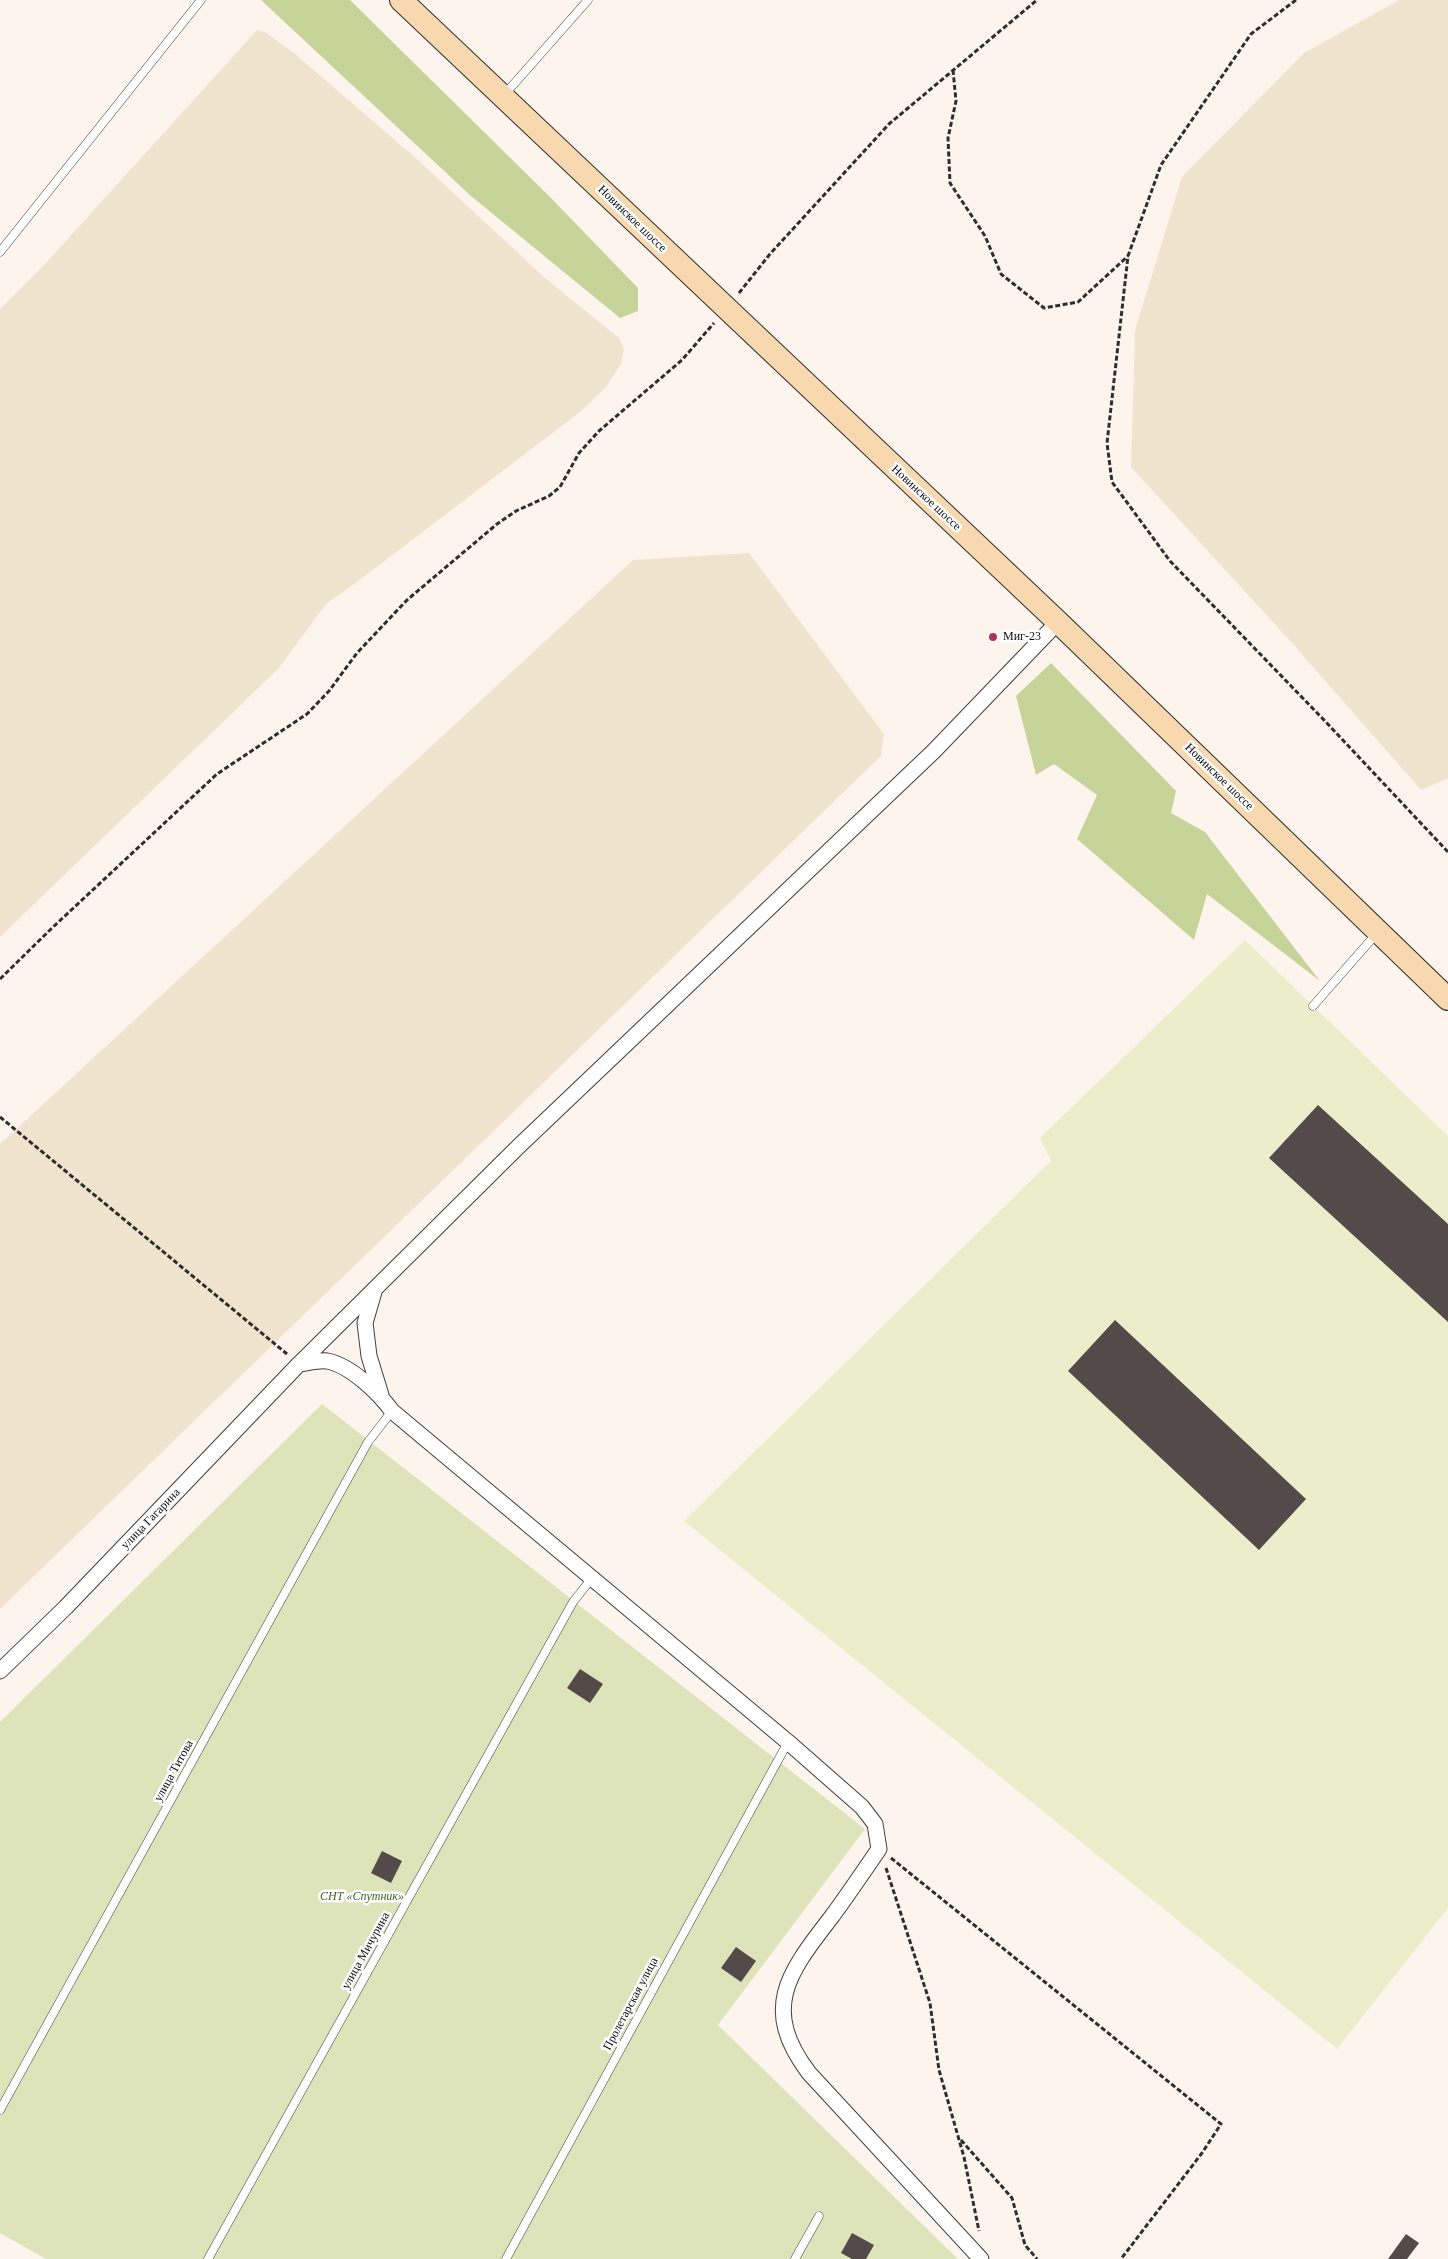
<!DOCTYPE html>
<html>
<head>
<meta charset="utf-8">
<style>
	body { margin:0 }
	canvas { display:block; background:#fdf5ed }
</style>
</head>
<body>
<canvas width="1448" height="2259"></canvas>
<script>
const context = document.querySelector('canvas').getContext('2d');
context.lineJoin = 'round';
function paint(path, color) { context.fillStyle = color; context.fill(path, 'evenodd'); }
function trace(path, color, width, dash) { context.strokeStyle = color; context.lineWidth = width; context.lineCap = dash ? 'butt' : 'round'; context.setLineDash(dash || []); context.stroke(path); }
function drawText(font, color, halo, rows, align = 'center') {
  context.font = font + ' "Times New Roman",serif'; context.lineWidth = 5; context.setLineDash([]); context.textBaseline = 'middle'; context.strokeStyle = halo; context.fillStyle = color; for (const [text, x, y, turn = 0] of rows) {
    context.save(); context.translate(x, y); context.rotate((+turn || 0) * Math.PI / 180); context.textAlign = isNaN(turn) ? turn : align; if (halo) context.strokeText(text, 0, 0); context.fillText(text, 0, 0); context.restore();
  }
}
const farmland = new Path2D(`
	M 1399,0 L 1448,0 L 1448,778 L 1421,790 L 1292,643 L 1131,467 L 1135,330 L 1182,177 L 1304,53 Z
	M 257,30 L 265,32 L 294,53 L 417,159 L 544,277 L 619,338 L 624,349 L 621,364 L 606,387 L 580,412 L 357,582 L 326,604 L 279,668 L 0,937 L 0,309 L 44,265 Z
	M 749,553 L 884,734 L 881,756 L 0,1609 L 0,1144 L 633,560 Z`);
const green = new Path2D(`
	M 322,1404 L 865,1829 L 718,2025 L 958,2259 L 46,2259 L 0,2233 L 0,1722 Z`);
const forest = new Path2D(`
	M 261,0 L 350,0 L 551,198 L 638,288 L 638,311 L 620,318 L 471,196 Z
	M 1051,663 L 1176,791 L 1171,813 L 1205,832 L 1320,981 L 1207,894 L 1194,940 L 1077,839 L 1097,795 L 1054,764 L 1036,775 L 1016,696 Z`);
const pitch = new Path2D(`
	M 1245,940 L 1448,1136 L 1448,1908 L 1337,2049 L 684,1521 L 1051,1161 L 1040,1138 Z`);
const building = new Path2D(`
	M 1318,1105 L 1448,1224 L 1448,1322 L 1269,1158 Z
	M 1115,1320 L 1306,1499 L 1259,1550 L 1068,1371 Z
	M 580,1669 L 603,1684 L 590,1703 L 567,1688 Z
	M 382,1851 L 402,1861 L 391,1883 L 371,1873 Z
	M 736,1947 L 756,1961 L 741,1982 L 721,1968 Z
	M 852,2233 L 874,2245 L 866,2259 L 852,2259 L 841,2253 Z
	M 1406,2234 L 1419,2243 L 1407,2259 L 1388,2259 Z`);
const path = new Path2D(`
	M 1296,0 L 1251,34 L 1161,165 L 1128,256 L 1107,443 L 1112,482 L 1170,561 L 1324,720 L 1448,852
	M 953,70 L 956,101 L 948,138 L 950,183 L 985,236 L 1001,274 L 1044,308 L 1078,302 L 1128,256
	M 739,293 L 770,254 L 889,124 L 1037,0
	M 0,979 L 52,928 L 217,774 L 307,714 L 329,691 L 357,653 L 407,600 L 497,524 L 516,511 L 549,496 L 560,487 L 579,453 L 599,431 L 682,360 L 714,323
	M 0,1117 L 287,1354
	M 891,1858 L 1221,2124 L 1202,2153 L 1121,2259
	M 886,1868 L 930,2003 L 939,2070 L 964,2157 L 979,2231
	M 961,2140 L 1012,2198 L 1025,2245 L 1037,2259`);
const service = new Path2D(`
	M 505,94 L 588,0
	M 0,252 L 201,0
	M 1313,1006 L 1377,933
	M 0,2110 L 368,1442 L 392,1411
	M 208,2259 L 573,1602 L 592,1578
	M 506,2259 L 788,1742
	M 795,2259 L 819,2216`);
const minor = new Path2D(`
	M 374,1292 L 365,1323 L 369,1356 L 381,1395
	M 299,1364 C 307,1363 319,1360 327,1361 C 350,1365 379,1393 392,1411 L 788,1742 L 862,1807 L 875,1824 L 879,1849 C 864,1871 849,1893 833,1915 C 790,1971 759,2007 809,2073 L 981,2259
	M 0,1671 L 66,1607 L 299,1364 L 519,1146 L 934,751 L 1058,622`);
const secondary = new Path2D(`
	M 401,0 L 1058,622 L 1448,999`);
const markers = [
	[993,637,5,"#af315f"]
];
const streetNames = [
	["Новинское шоссе",632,219,44],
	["Новинское шоссе",926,498,43],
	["Новинское шоссе",1219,777,44],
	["улица Гагарина",151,1519,-46],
	["улица Титова",174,1771,-61],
	["улица Мичурина",366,1951,-61],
	["Пролетарская улица",631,2004,-62]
];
const poiNames = [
	["Миг-23",1003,637]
];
const parkNames = [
	["СНТ «Спутник»",362,1897]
];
paint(farmland, '#f1e4cf');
paint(green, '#dde4ba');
paint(forest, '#c6d49a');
paint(pitch, '#ebedcb');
paint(building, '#544a4a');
trace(service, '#3f3f3f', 9);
trace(minor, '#3f3f3f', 17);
trace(secondary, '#2e2e2e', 24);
trace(path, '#2e2e2e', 3, [5, 2.5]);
trace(service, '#fff', 8);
trace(minor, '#fff', 15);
trace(secondary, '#f8d8ae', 22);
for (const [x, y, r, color] of markers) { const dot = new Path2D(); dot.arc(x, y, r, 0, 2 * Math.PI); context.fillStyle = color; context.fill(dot); trace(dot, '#fff', 2); }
drawText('12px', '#0c0c0c', '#fff', streetNames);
drawText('12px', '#0c0c0c', '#fff', poiNames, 'left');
drawText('italic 12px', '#415e23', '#fff', parkNames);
</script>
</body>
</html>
